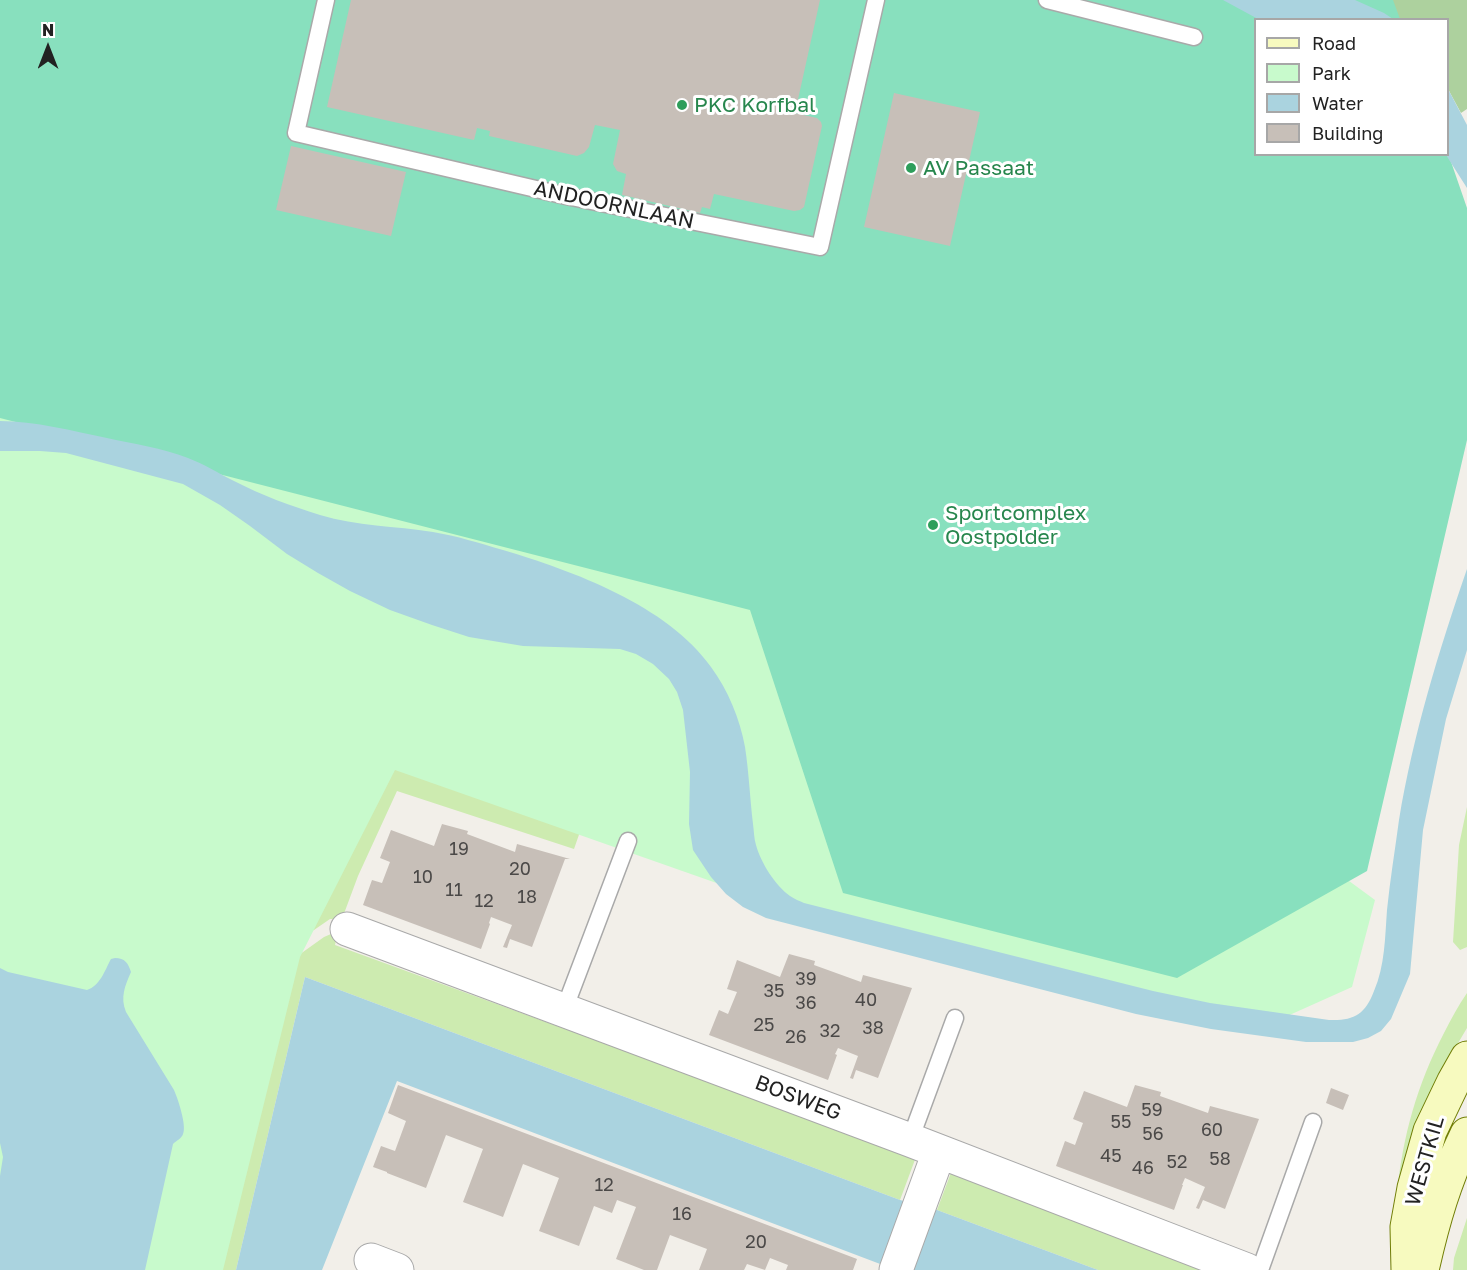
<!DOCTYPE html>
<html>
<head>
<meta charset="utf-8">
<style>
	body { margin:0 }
	#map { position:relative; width:1467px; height:1270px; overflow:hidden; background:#f2efe9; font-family:"Golos Text",sans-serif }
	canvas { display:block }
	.legend { position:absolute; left:1254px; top:18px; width:195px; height:138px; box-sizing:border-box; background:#fff; border:2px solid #a7a7a7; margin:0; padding:8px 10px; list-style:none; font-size:18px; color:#222 }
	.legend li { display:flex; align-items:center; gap:12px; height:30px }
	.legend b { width:30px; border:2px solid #a7a7a7 }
	.north { position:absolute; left:18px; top:18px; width:60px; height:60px; -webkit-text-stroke:4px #fff; paint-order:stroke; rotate:0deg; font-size:16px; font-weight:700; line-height:24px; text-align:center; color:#222 }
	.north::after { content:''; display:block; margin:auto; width:21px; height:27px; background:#222; clip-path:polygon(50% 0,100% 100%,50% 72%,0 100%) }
</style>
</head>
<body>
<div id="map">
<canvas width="1467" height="1270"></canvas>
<ul class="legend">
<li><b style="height:8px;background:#f7fabf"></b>Road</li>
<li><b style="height:16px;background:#c8facc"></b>Park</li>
<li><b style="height:16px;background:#aad3df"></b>Water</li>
<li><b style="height:16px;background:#c7bfb8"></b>Building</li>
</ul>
<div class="north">N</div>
</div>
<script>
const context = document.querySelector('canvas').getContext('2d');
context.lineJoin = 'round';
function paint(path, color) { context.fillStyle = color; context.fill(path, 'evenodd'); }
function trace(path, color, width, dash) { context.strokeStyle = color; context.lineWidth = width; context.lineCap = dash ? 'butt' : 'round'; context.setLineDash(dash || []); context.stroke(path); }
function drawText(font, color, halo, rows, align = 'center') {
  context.font = font + ' "Golos Text",sans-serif'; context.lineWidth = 6; context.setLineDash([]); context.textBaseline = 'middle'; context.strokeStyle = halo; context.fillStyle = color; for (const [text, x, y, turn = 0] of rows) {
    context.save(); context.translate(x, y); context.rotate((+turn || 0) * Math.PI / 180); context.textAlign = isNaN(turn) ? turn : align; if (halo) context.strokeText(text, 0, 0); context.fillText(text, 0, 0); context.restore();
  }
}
const grass = new Path2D(`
	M 345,746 L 582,826 L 574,849 L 397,791 L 358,876 L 342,919 L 330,919 L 314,930 L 292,941 Z
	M 1467,807 L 1467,947 L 1460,950 L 1453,942 L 1459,845 Z
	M 338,931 L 335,945 L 916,1157 L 900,1200 L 305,977 L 236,1270 L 191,1270 L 296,957 L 324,937 Z
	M 1467,993 L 1467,1028 L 1445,1065 L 1397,1193 C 1403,1135 1417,1085 1444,1033 C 1451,1019 1458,1006 1467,993 Z
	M 952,1170 L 1223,1270 L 1098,1270 L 937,1210 Z
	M 1467,1218 L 1467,1270 L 1453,1270 L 1454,1258 Z`);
const forest = new Path2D(`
	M 1356,0 L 1467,0 L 1467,109 L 1461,113 L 1448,89 L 1448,20 L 1393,19 Z`);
const park = new Path2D(`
	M 0,360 L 780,565 L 1330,867 L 1375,900 L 1352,987 L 1265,1026 L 836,925 L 395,770 L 300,957 L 223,1270 L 0,1270 Z`);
const pitch = new Path2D(`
	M 0,0 L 1393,0 L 1400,19 L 1256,20 L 1256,154 L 1448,154 L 1448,153 L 1467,208 L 1467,440 L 1367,871 L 1177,978 L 843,893 L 750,610 L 0,418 Z`);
const water = new Path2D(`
	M 1223,0 L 1355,0 L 1384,13 L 1393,19 L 1258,19 Z
	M 1448,89 L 1467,125 L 1467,188 L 1446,155 L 1448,154 Z
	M 0,421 C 35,421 73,431 107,438 C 134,444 162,448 188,458 C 204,464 218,473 234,481 C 261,495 291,506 320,515 C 357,526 395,526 433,532 C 457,536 479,543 503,550 C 573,571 667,605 711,667 C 728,690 740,719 745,747 C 749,773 750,799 753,824 C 754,831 754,839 756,845 C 761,863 775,885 790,896 C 794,899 800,901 804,903 L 1153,991 L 1210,1003 L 1329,1020 C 1353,1021 1365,1015 1374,991 C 1385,966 1385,937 1387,910 C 1390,880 1395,850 1399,820 C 1413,735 1439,650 1467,569 L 1467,650 L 1446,719 L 1423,830 L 1410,974 L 1391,1019 L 1381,1031 L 1368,1038 L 1353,1042 L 1306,1042 L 1211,1029 L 1136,1014 L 766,918 L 743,907 L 726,894 L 711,877 L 693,850 L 689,824 L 690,772 L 683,710 L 677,692 L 669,679 L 653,664 L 636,654 L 620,649 L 523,646 L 469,637 L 432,625 L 390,610 L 350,591 L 318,573 L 287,554 L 250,526 L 220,505 L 183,484 L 66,453 L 40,451 L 0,451 Z
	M 115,958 C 125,958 128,963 131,972 C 125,986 120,997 126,1012 L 174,1090 C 178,1099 187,1126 183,1134 C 182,1138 176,1141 173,1144 L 145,1270 L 0,1270 L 0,1176 L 3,1157 L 0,1143 L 0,968 L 8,972 L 87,990 C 100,986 105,970 111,959 Z
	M 305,977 L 900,1200 L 937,1210 L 1098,1270 L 896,1270 L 397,1081 L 322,1270 L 236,1270 Z`);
const building = new Path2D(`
	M 351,0 L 820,0 L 795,113 L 817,118 L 821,122 L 822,126 L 804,207 L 800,210 L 794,211 L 714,194 L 710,209 L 702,207 L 700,213 L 622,195 L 626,174 L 617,171 L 613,164 L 620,130 L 595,125 L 589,147 L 584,153 L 577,156 L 489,136 L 490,131 L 477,128 L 474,140 L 327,107 Z
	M 894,93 L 980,112 L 950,246 L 864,227 Z
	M 291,146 L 406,172 L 391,236 L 276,210 Z
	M 442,824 L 468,831 L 467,834 L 515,852 L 517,844 L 570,859 L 565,859 L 532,947 L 510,939 L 507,948 L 503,947 L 512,925 L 491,917 L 489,923 L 490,924 L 481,949 L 363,905 L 372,880 L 382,883 L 390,862 L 380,858 L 391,830 L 434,846 Z
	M 789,954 L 815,961 L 814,965 L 861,982 L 863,975 L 912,988 L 878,1078 L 856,1070 L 853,1079 L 850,1078 L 858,1056 L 838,1048 L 835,1054 L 837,1055 L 828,1080 L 709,1035 L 719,1010 L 728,1014 L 737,992 L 727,989 L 737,960 L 780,977 Z
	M 398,1085 L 857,1259 L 853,1270 L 786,1270 L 788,1265 L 770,1258 L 765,1270 L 747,1264 L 744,1270 L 699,1270 L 707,1249 L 670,1235 L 657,1270 L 644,1270 L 616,1259 L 636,1207 L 617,1200 L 612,1213 L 594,1206 L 579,1246 L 539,1231 L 559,1178 L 523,1164 L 503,1217 L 463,1202 L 483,1149 L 446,1135 L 426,1188 L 387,1173 L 387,1172 L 373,1167 L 381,1146 L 395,1151 L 406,1121 L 388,1113 Z
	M 1135,1085 L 1161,1092 L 1160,1096 L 1208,1113 L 1210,1106 L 1259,1119 L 1225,1209 L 1203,1200 L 1199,1209 L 1196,1208 L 1205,1187 L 1185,1178 L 1182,1185 L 1183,1185 L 1174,1210 L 1056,1166 L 1065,1141 L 1075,1145 L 1083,1123 L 1073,1119 L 1084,1091 L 1127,1107 Z
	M 1331,1088 L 1349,1095 L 1343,1110 L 1326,1103 Z`);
const lane = new Path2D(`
	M 326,0 L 296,133 L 566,196 L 820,247 L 876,0
	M 1047,0 L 1194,37
	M 564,1010 L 628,841
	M 910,1140 L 955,1018
	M 1260,1270 L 1313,1122`);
const street = new Path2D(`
	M 347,929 L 910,1140 L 1247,1270
	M 371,1260 L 397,1270
	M 896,1270 L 939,1152`);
const secondary = new Path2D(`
	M 1408,1270 L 1407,1227 L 1414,1188 L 1430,1131 L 1454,1081 L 1467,1058
	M 1422,1270 C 1433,1221 1445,1179 1467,1134`);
const markers = [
	[682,105,6,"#2e9e5b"],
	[911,168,6,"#2e9e5b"],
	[933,525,6,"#2e9e5b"]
];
const numberNames = [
	["19",459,849],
	["20",520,869],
	["10",423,877],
	["11",454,890],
	["18",527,897],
	["12",484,901],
	["39",806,979],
	["35",774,991],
	["40",866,1000],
	["36",806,1003],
	["25",764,1025],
	["38",873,1028],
	["32",830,1031],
	["26",796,1037],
	["59",1152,1110],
	["55",1121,1122],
	["60",1212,1130],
	["56",1153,1134],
	["45",1111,1156],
	["58",1220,1159],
	["52",1177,1162],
	["46",1143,1168],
	["12",604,1185],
	["16",682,1214],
	["20",756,1242]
];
const leisureNames = [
	["PKC Korfbal",694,105],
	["AV Passaat",923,168],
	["Sportcomplex",945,513],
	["Oostpolder",945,537]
];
const streetNames = [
	["ANDOORNLAAN",614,205,12],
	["BOSWEG",798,1098,21],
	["WESTKIL",1425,1161,-74]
];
paint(grass, '#cdebb0');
paint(forest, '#add19e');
paint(park, '#c8facc');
paint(pitch, '#88e0be');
paint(water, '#aad3df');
paint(building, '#c7bfb8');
trace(lane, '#a9a9a9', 19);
trace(street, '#a9a9a9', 35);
trace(secondary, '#707d05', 35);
trace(lane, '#fff', 16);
trace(street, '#fff', 33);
trace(secondary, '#f7fabf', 33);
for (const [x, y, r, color] of markers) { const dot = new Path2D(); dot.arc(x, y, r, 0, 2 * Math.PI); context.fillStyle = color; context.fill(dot); trace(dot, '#fff', 2); }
drawText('18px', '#4b4948', null, numberNames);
drawText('21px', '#27864d', '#fff', leisureNames, 'left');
drawText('21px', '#222', '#fff', streetNames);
</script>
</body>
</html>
